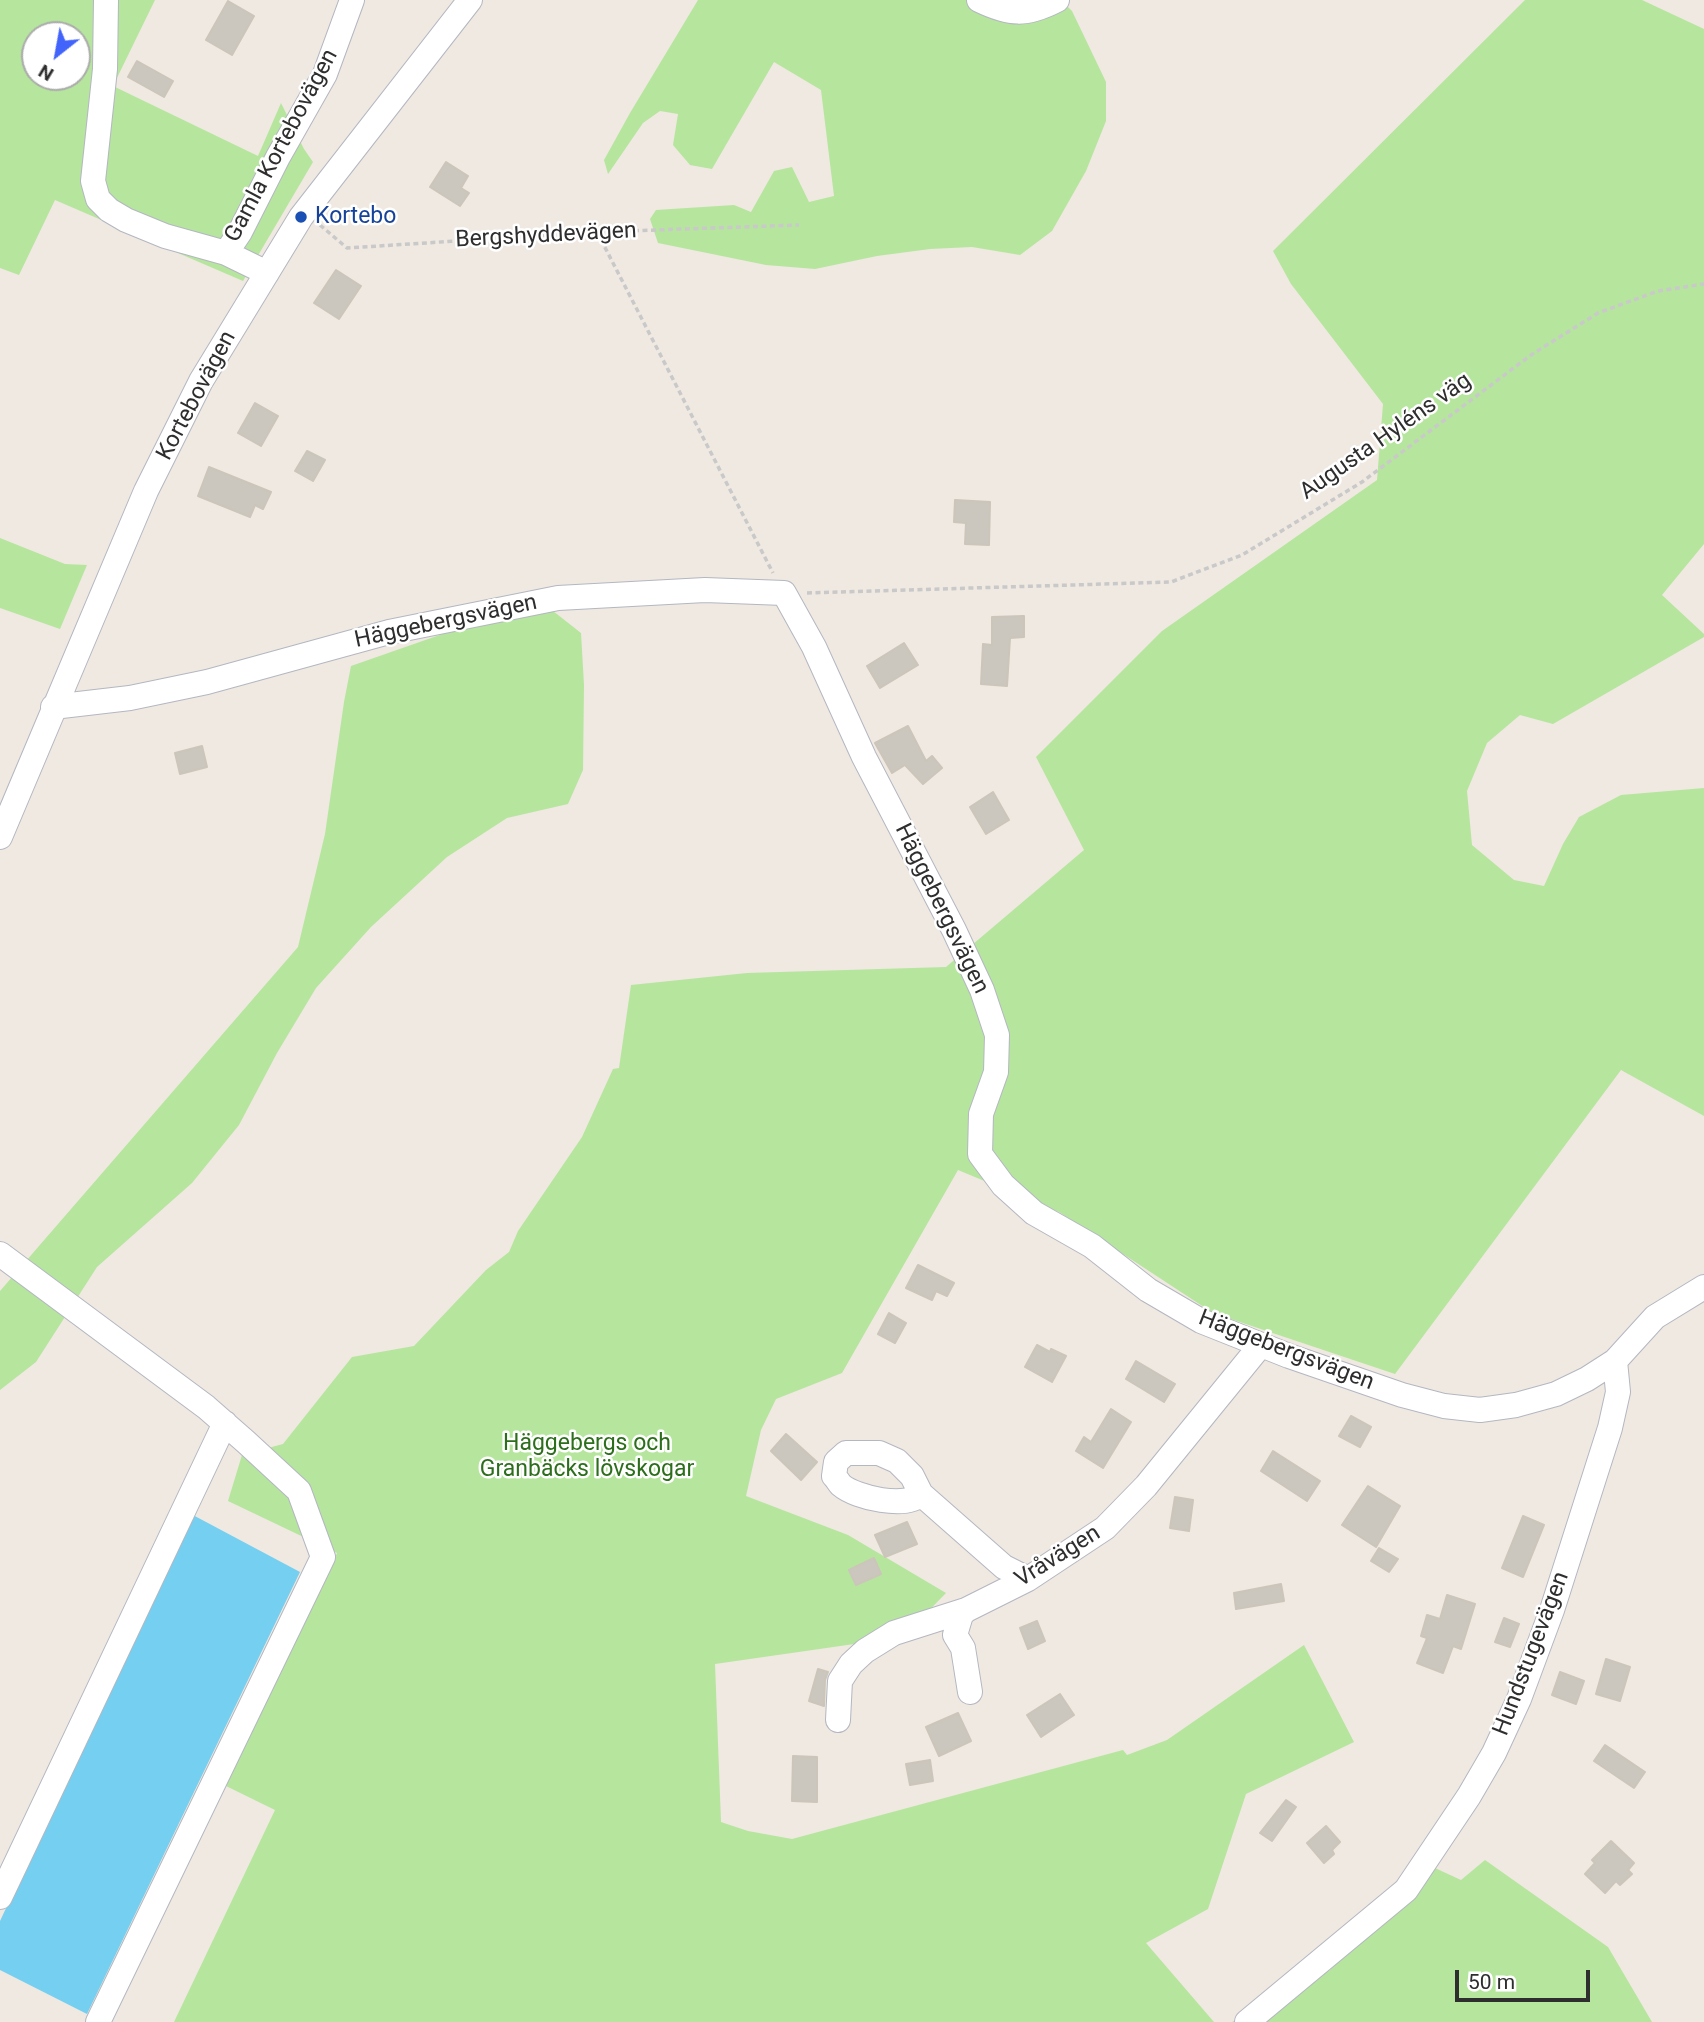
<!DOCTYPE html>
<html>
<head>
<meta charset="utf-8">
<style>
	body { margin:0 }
	#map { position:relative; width:1704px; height:2022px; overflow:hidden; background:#efe9e1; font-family:Roboto,sans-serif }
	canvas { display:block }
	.north { position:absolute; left:21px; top:21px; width:70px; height:70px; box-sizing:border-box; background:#fff; border:2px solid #ababab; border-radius:50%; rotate:211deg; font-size:19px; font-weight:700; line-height:28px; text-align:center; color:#2e2e2e }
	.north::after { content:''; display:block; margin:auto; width:24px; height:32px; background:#4264fb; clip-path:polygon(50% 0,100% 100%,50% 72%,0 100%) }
	.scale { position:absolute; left:1455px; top:1970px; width:135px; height:32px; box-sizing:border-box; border:4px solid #2e2e2e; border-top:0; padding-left:9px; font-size:21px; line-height:24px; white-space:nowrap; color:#2e2e2e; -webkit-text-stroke:5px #fff; paint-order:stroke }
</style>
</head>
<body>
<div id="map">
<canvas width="1704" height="2022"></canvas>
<div class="north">N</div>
<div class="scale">50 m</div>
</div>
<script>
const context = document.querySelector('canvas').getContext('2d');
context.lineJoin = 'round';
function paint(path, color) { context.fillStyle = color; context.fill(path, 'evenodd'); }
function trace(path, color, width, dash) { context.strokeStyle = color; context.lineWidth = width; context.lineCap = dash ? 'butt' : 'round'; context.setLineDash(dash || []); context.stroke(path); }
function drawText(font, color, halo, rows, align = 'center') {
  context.font = font + ' Roboto,sans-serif'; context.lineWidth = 5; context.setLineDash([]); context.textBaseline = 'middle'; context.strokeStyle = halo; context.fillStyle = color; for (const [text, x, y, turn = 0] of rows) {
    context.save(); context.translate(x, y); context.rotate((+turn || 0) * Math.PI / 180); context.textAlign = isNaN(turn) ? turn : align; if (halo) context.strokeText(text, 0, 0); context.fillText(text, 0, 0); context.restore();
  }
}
const green = new Path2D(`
	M 0,0 L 155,0 L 113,86 L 258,156 L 281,103 L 304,149 L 313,162 L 243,281 L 55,200 L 19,275 L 0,268 ZM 35,35 L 77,35 L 77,77 L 35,77 Z
	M 698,0 L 1061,0 L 1072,11 L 1106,82 L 1106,121 L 1086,171 L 1052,231 L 1020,255 L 972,247 L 930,249 L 877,256 L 815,269 L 766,265 L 658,243 L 650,219 L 656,210 L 734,205 L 751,212 L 774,171 L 792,167 L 809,202 L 834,196 L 821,90 L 774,62 L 712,169 L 690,165 L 673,145 L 678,114 L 660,111 L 643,123 L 608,174 L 604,160 L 630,113 Z
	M 1525,0 L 1642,0 L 1704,29 L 1704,544 L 1662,595 L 1704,634 L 1704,637 L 1553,724 L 1520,715 L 1487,743 L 1467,791 L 1472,845 L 1514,880 L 1544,886 L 1563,844 L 1579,817 L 1621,795 L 1704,788 L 1704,1116 L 1621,1070 L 1395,1374 L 1213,1313 L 1059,1212 L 958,1170 L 842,1373 L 776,1399 L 761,1430 L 746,1496 L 848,1535 L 946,1593 L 903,1637 L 715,1664 L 721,1822 L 748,1831 L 792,1839 L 1123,1750 L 1127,1755 L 1167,1740 L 1304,1645 L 1354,1742 L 1246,1794 L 1208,1909 L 1146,1943 L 1214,2022 L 174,2022 L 275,1810 L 226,1786 L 337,1553 L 228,1501 L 242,1455 L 283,1444 L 352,1357 L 414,1346 L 486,1270 L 509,1252 L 518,1231 L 582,1137 L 613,1069 L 619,1068 L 631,985 L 747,973 L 946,967 L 1084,850 L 1036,757 L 1162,631 L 1377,480 L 1383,404 L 1291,284 L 1273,251 Z
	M 0,538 L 65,564 L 87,565 L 60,629 L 0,608 Z
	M 553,611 L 581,633 L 584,685 L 583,770 L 568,804 L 507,818 L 447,857 L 371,927 L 316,988 L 277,1053 L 239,1125 L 192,1183 L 97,1267 L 36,1362 L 0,1390 L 0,1291 L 298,947 L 325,834 L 344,702 L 351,666 L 454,630 Z
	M 1485,1860 L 1608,1947 L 1652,2022 L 1232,2022 L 1330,1970 L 1435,1868 L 1461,1880 Z`);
const water = new Path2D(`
	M 191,1514 L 300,1572 L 87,2014 L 0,1970 L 0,1921 Z`);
const building = new Path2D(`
	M 228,1 L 254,16 L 232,55 L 206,40 Z
	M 137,61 L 173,81 L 164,97 L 128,77 Z
	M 446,162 L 468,176 L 461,188 L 469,193 L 460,206 L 430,187 Z
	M 336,270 L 361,286 L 339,319 L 314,303 Z
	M 255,403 L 278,416 L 261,446 L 238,433 Z
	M 307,451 L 325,460 L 313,481 L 295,471 Z
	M 209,467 L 271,492 L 263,509 L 255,505 L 250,517 L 198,496 Z
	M 955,500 L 990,502 L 989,545 L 965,544 L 966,523 L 954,522 Z
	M 1024,616 L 1024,637 L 1010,638 L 1007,686 L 981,684 L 983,644 L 992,645 L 992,617 Z
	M 904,643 L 918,665 L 880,688 L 867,666 Z
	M 908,726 L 926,761 L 932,756 L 942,768 L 923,784 L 905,765 L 892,773 L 875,743 Z
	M 202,746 L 207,767 L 180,774 L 175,753 Z
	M 993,792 L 1009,820 L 986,834 L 970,807 Z
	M 918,1265 L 954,1283 L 947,1296 L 936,1291 L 932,1300 L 906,1288 Z
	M 889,1313 L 906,1323 L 895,1343 L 878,1334 Z
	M 1037,1345 L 1050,1352 L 1051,1349 L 1066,1356 L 1052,1382 L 1025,1367 Z
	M 1136,1361 L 1175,1384 L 1164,1402 L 1126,1379 Z
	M 1111,1409 L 1131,1422 L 1103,1468 L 1076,1451 L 1084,1437 L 1091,1442 Z
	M 1351,1416 L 1371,1427 L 1360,1447 L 1339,1436 Z
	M 786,1434 L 817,1462 L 801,1480 L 771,1451 Z
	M 1273,1451 L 1320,1481 L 1307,1501 L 1261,1471 Z
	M 1368,1486 L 1400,1506 L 1376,1547 L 1342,1525 Z
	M 1175,1497 L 1193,1500 L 1189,1531 L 1170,1528 Z
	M 1523,1516 L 1544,1525 L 1523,1577 L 1502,1568 Z
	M 907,1522 L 917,1544 L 885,1557 L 875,1535 Z
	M 1379,1548 L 1398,1559 L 1389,1572 L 1371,1561 Z
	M 874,1558 L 881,1574 L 856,1585 L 849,1570 Z
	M 1281,1584 L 1284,1601 L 1236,1609 L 1234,1593 Z
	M 1447,1595 L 1475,1604 L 1461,1649 L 1453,1646 L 1443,1673 L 1417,1663 L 1427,1638 L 1421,1636 L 1427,1615 L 1440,1619 Z
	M 1504,1618 L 1519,1624 L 1510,1647 L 1495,1642 Z
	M 1037,1621 L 1045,1641 L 1028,1649 L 1020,1628 Z
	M 1606,1659 L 1630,1667 L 1620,1701 L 1596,1694 Z
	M 818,1669 L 828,1672 L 825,1680 L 824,1706 L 809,1701 Z
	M 1560,1672 L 1584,1681 L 1576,1704 L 1552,1695 Z
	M 1060,1694 L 1074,1715 L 1041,1737 L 1027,1715 Z
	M 958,1713 L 971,1741 L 939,1756 L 926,1727 Z
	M 1605,1745 L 1645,1772 L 1634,1788 L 1594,1761 Z
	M 793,1756 L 817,1757 L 817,1802 L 792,1801 Z
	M 930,1760 L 933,1781 L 910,1785 L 906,1764 Z
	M 1286,1800 L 1296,1807 L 1272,1841 L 1260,1833 Z
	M 1326,1826 L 1340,1842 L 1332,1850 L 1334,1854 L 1324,1863 L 1307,1843 Z
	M 1611,1841 L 1634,1863 L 1628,1870 L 1632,1874 L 1620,1885 L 1616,1881 L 1605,1893 L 1585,1874 L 1595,1863 L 1592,1860 Z`);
const path = new Path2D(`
	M 320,225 L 347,248 L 597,232 L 799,225
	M 597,232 L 773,573
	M 807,593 L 1171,582 L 1242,555 L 1362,482 L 1531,355 L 1598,313 L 1658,291 L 1704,284`);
const minor = new Path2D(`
	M 106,0 L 105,69 L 93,181 L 98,199 L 109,210 L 126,220 L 165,236 L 226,253 L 267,273
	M 979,0 C 1010,15 1026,16 1057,0
	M 226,253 L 240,232 L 278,157 L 325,74 L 352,0
	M 53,707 L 130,698 L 207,682 L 389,632 L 558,598 L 705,590 L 784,593 L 814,647 L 864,757 L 954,930 L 982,990 L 997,1035 L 996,1072 L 981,1114 L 980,1154 L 1003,1185 L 1034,1213 L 1092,1246 L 1148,1290 L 1201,1321 L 1289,1356 L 1402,1395 L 1444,1406 L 1480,1410 L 1516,1405 L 1556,1394 L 1587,1379 L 1615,1361 L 1655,1317 L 1704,1287
	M 0,837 L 146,491 L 201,381 L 301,217 L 470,0
	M 0,1254 L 206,1407 L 246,1442 L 299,1491 L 323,1557 L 98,2022
	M 921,1494 C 907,1509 856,1498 841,1485 C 839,1483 837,1479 834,1476 L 836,1462 L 846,1453 L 879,1453 L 897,1461 L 912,1476 L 921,1494 L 1004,1567 L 1028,1579
	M 966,1610 L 961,1615 L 955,1635 L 963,1648 L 970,1692
	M 838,1720 L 840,1681 L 851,1664 L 865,1651 L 894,1633 L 966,1610 L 1028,1579 L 1105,1528 L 1146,1486 L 1260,1346
	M 0,1897 L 225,1423
	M 1247,2022 L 1406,1890 L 1469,1796 L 1494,1753 L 1519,1699 L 1552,1610 L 1610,1428 L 1618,1392 L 1615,1361`);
const markers = [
	[301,217,7,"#1a4fb4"]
];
const streetNames = [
	["Gamla Kortebovägen",282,146,-62],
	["Bergshyddevägen",546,236,-3],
	["Kortebovägen",197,396,-62],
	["Augusta Hyléns väg",1386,437,-35],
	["Häggebergsvägen",446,622,-12],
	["Häggebergsvägen",941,909,64],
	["Häggebergsvägen",1286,1351,21],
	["Vråvägen",1058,1557,-32],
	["Hundstugevägen",1532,1654,-69]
];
const transitNames = [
	["Kortebo",315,217]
];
const parkNames = [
	["Häggebergs och",587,1444],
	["Granbäcks lövskogar",587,1470]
];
paint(green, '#b6e59e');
paint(water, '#75cff0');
paint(building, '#cbc7bf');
trace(building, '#cbc5ba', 2);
trace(minor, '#b4b7c1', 26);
trace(path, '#c9c9c9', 3.5, [5, 3.5]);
trace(minor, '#fff', 24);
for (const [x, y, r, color] of markers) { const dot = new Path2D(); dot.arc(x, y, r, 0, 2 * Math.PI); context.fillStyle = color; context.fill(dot); trace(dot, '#fff', 2.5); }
drawText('23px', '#2e2e2e', '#fff', streetNames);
drawText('23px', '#164399', '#fff', transitNames, 'left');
drawText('23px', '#2c6e1b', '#fff', parkNames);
</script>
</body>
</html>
